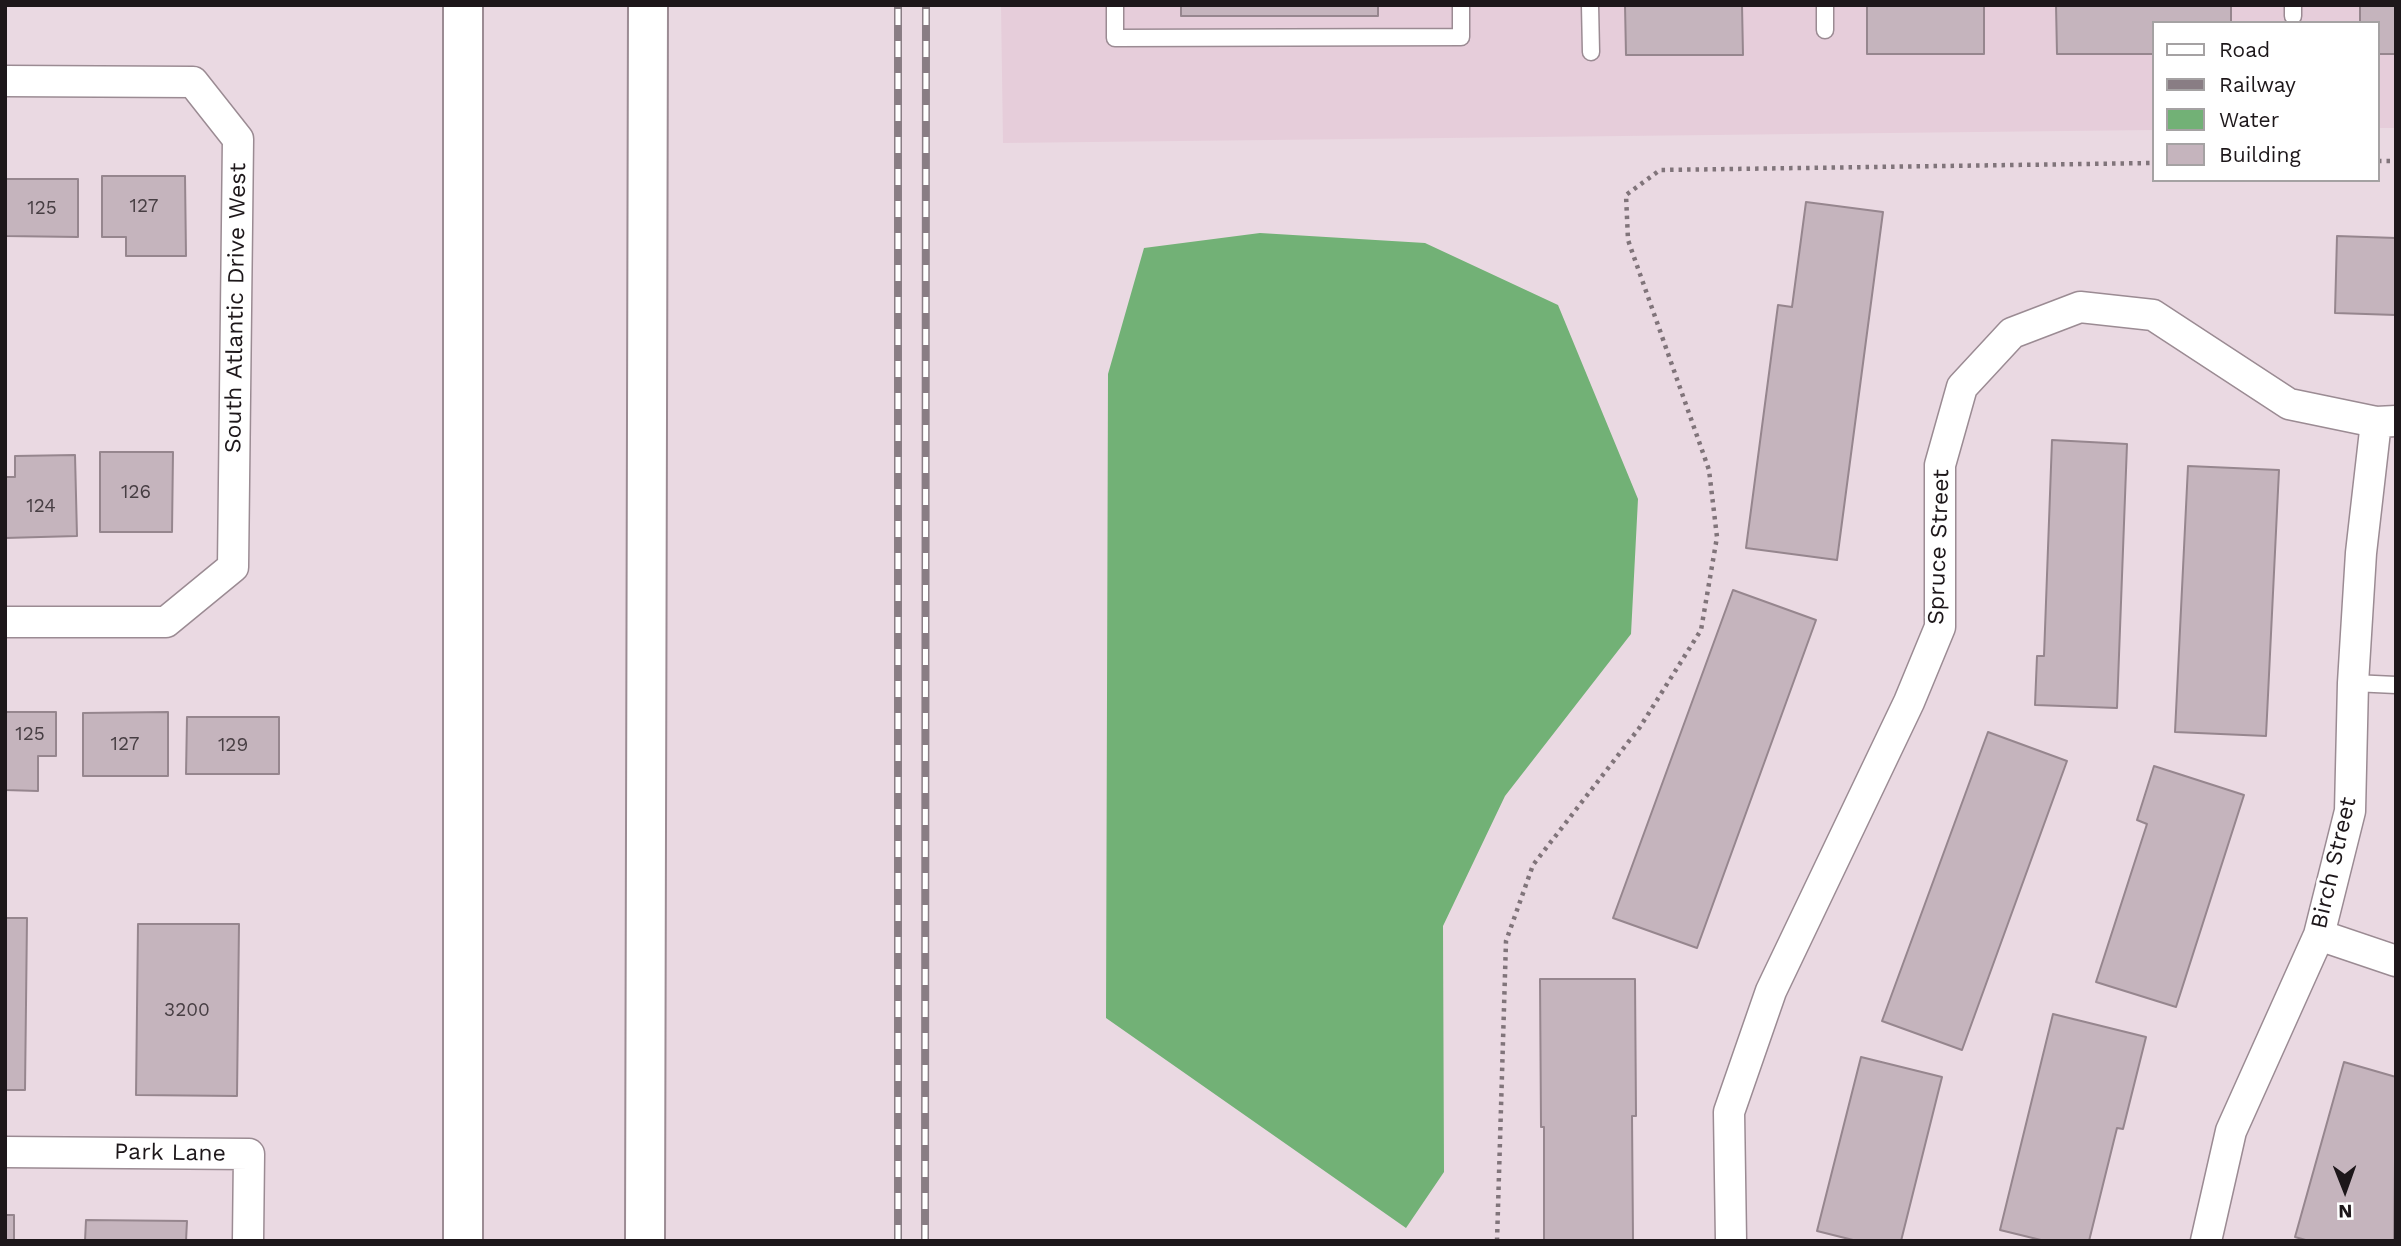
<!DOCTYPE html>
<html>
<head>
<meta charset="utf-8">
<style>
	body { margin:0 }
	#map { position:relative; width:2401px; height:1246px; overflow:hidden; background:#ead9e2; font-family:"Work Sans",sans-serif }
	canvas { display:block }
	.frame { position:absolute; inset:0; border:7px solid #1d171a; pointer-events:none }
	.legend { position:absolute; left:2152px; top:21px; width:228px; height:161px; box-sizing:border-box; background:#fff; border:2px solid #a5a2a3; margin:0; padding:9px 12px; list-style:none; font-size:21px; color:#1d171a }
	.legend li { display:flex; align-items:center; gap:14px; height:35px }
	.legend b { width:35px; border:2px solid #a5a2a3 }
	.north { position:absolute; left:2310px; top:1155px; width:70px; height:70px; -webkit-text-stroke:5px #fff; paint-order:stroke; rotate:179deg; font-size:19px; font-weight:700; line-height:28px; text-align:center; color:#1d171a }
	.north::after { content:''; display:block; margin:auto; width:24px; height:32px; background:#1d171a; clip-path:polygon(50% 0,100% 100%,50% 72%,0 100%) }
</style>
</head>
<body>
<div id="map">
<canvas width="2401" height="1246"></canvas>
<div class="frame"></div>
<ul class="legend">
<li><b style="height:9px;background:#fff"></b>Road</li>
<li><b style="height:9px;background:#897d84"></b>Railway</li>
<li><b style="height:19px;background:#72b176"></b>Water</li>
<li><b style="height:19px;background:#c5b4bd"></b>Building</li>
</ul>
<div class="north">N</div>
</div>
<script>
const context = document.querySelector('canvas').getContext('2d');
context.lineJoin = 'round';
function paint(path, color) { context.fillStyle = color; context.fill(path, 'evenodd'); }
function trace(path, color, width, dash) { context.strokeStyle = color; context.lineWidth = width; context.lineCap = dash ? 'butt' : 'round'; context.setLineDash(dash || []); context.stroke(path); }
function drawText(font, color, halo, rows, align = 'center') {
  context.font = font + ' "Work Sans",sans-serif'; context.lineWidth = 6; context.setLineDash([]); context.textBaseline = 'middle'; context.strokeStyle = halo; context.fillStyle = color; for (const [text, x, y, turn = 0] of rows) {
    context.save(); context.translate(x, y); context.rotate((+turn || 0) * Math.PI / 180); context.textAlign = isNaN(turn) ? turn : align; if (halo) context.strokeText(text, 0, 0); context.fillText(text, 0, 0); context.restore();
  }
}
const built = new Path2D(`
	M 1001,5 L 2396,5 L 2396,128 L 2378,128 L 2378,23 L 2154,23 L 2154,130 L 1003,143 Z`);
const water = new Path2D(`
	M 1260,233 L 1425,243 L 1558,305 L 1638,499 L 1631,634 L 1505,796 L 1443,926 L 1444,1172 L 1406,1228 L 1106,1018 L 1108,374 L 1144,248 Z`);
const building = new Path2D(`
	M 1181,5 L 1378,5 L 1378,16 L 1181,16 Z
	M 1625,5 L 1742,5 L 1743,55 L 1626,55 Z
	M 1867,5 L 1984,5 L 1984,54 L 1867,54 Z
	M 2056,5 L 2231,5 L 2231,23 L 2154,23 L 2154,54 L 2057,54 Z
	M 2360,5 L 2396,5 L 2396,54 L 2378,54 L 2378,23 L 2360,23 Z
	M 102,176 L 185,176 L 186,256 L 126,256 L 126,237 L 102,237 Z
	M 5,179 L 78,179 L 78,237 L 5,236 Z
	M 1806,202 L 1883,212 L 1837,560 L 1746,548 L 1778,305 L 1792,307 Z
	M 2337,236 L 2396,238 L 2396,315 L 2335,313 Z
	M 2052,440 L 2127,444 L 2117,708 L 2035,705 L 2037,656 L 2044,656 Z
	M 100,452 L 173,452 L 172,532 L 100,532 Z
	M 75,455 L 77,536 L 5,538 L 5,477 L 15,477 L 15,456 Z
	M 2188,466 L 2279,470 L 2266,736 L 2175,732 Z
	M 1733,590 L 1816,620 L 1697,948 L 1613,918 Z
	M 5,712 L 56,712 L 56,756 L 38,756 L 38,791 L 5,790 Z
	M 168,712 L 168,776 L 83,776 L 83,713 Z
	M 187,717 L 279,717 L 279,774 L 186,774 Z
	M 1988,732 L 2067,761 L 1962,1050 L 1882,1021 Z
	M 2154,766 L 2244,795 L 2176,1007 L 2096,982 L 2147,824 L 2137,820 Z
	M 5,918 L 27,918 L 25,1090 L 5,1090 Z
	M 138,924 L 239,924 L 237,1096 L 136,1095 Z
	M 1540,979 L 1635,979 L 1636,1116 L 1632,1116 L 1633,1241 L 1544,1241 L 1544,1127 L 1541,1127 Z
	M 2053,1014 L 2146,1037 L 2123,1129 L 2117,1128 L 2089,1241 L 2045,1241 L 2000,1230 Z
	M 1861,1057 L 1942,1077 L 1901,1241 L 1857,1241 L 1817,1231 Z
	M 2344,1062 L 2396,1077 L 2394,1241 L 2309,1241 L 2295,1237 Z
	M 5,1215 L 14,1215 L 14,1241 L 5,1241 Z
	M 86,1220 L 187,1221 L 186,1241 L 85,1241 Z`);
const path = new Path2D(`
	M 2378,161 L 2396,161
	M 1497,1241 L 1506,941 L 1533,865 L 1640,727 L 1701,630 L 1717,537 L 1709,470 L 1628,240 L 1626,195 L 1660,170 L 2154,163`);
const lane = new Path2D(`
	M 1115,5 L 1115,38 L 1461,37 L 1461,5
	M 1590,5 L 1591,52
	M 1825,5 L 1825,30
	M 2293,16 L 2293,5
	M 2353,683 L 2396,685`);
const street = new Path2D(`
	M 5,81 L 193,82 L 238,139 L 233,567 L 166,622 L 5,622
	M 2319,935 L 2396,961
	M 5,1152 L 249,1154 L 248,1241
	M 1731,1241 L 1729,1112 L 1771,991 L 1909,702 L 1940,627 L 1940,465 L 1962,387 L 2012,333 L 2080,307 L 2153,315 L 2289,404 L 2376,422 L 2396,421
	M 2206,1241 L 2231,1131 L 2319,935 L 2350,811 L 2353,683 L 2361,553 L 2376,422`);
const highway = new Path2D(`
	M 463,5 L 463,1241
	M 645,1241 L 648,5`);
const rail = new Path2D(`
	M 898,1241 L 898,5
	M 925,1241 L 926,5`);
const numberNames = [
	["127",144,206],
	["125",42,208],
	["126",136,492],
	["124",41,506],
	["125",30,734],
	["127",125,744],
	["129",233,745],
	["3200",187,1010]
];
const streetNames = [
	["South Atlantic Drive West",236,308,-89],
	["Spruce Street",1939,547,-88],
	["Birch Street",2334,863,-77],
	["Park Lane",170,1153,1]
];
paint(built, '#e6cdda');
paint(water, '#72b176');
paint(building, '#c5b4bd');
trace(building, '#96868e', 2);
trace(lane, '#9b8b93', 19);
trace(street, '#9b8b93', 33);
trace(highway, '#9b8b93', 42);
trace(path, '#80747a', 4.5, [3.5, 5]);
trace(lane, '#fff', 16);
trace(street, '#fff', 30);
trace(highway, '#fff', 38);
trace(rail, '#897d84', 8);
trace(rail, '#fff', 5, [16]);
drawText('19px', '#473e43', null, numberNames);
drawText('23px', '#1d171a', '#fff', streetNames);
</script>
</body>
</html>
